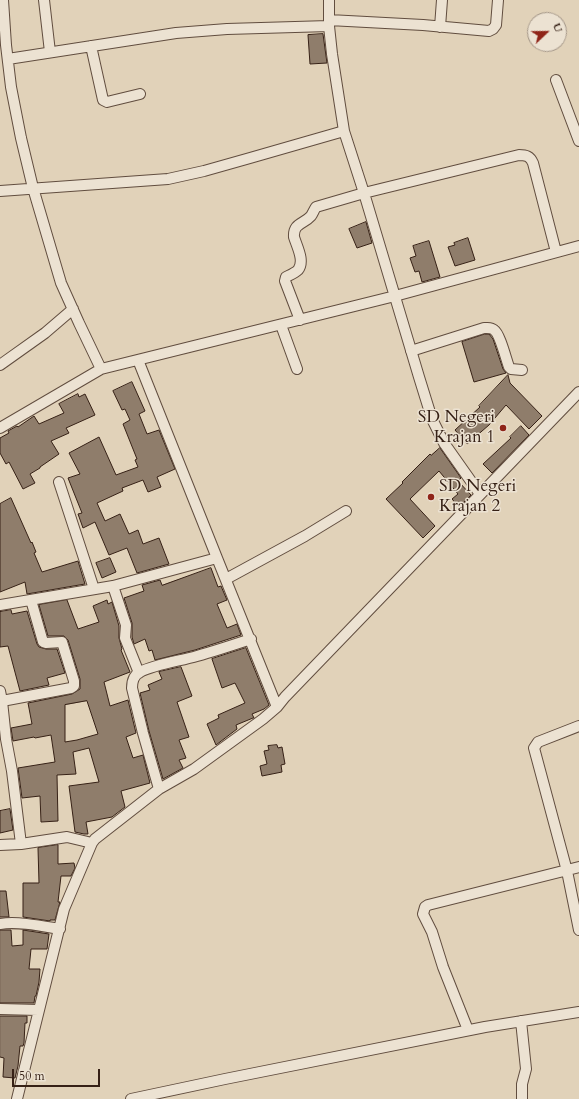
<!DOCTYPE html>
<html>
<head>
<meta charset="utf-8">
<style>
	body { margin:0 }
	#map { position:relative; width:579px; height:1099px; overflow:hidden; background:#e1d2b9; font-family:Cardo,serif }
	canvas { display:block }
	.north { position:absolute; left:527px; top:12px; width:40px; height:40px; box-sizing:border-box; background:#ece2d2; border:1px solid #a39587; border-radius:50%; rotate:68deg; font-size:11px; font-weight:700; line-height:16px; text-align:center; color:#362116 }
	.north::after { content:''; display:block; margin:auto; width:14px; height:18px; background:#8f2418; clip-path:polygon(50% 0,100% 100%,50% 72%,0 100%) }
	.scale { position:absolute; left:12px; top:1069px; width:88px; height:18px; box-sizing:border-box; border:2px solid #362116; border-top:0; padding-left:5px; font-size:12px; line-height:14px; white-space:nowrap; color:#362116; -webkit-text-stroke:3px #ece2d2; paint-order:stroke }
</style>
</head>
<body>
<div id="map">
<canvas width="579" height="1099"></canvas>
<div class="north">U</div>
<div class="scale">50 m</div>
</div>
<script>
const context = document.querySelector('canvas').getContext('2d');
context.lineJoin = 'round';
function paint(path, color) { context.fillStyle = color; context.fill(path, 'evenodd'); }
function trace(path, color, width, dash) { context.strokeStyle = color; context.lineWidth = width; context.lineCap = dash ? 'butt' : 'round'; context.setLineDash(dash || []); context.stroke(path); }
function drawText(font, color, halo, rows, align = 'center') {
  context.font = font + ' Cardo,serif'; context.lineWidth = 3; context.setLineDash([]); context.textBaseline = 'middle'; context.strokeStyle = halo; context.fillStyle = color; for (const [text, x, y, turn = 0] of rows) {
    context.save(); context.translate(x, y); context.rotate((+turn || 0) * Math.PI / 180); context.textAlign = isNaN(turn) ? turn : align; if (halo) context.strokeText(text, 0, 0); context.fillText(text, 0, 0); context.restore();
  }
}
const building = new Path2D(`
	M 323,34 L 327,63 L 310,64 L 308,35 Z
	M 366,222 L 372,243 L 357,248 L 349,229 Z
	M 468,238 L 475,260 L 455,266 L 448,247 L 455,245 L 454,243 Z
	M 429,241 L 440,277 L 422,282 L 419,271 L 415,272 L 410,258 L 416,256 L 413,246 Z
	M 485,334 L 489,334 L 493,339 L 503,369 L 506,373 L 474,382 L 462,342 Z
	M 508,375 L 510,383 L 542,416 L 529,429 L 506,405 L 489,425 L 467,444 L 455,430 L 480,407 L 479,406 Z
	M 132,382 L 145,411 L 139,414 L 147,434 L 159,430 L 175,469 L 157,477 L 161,487 L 148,492 L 143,480 L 122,488 L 123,491 L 97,503 L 105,521 L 120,514 L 129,534 L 138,530 L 143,544 L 159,538 L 169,564 L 137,573 L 127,548 L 109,555 L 95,522 L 83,528 L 78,514 L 82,513 L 68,478 L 80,474 L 69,453 L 99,437 L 116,475 L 138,467 L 135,460 L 137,459 L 123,424 L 130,420 L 125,409 L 122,410 L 113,391 Z
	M 78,394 L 79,397 L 85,394 L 95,415 L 66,428 L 69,433 L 51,441 L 59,454 L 40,467 L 40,468 L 30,474 L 35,483 L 23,489 L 9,462 L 6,464 L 0,453 L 0,438 L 9,433 L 8,431 L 17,426 L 18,427 L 34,416 L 39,424 L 64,413 L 59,404 Z
	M 521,426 L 529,435 L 492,473 L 483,464 L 511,438 L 510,437 Z
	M 440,448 L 461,478 L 458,481 L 471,495 L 459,507 L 452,499 L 458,494 L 439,471 L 410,499 L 435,526 L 423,538 L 386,499 L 403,483 L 402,482 L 430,454 L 431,455 Z
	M 11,498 L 31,543 L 32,542 L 36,552 L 34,553 L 42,572 L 78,561 L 85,584 L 27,594 L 25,582 L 0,592 L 0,504 Z
	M 110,558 L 116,572 L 102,578 L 96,563 Z
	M 211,568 L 218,587 L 221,586 L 227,600 L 217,604 L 227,628 L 237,624 L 241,635 L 195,650 L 155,660 L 152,650 L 149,651 L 145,639 L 134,644 L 132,637 L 132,623 L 124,598 L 144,591 L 142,585 L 160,580 L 162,585 Z
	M 67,600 L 78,629 L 99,622 L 93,606 L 107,600 L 108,604 L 112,602 L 119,626 L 119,638 L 122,649 L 121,650 L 130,672 L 104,682 L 110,706 L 128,700 L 136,733 L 126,737 L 133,758 L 143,755 L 150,783 L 121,791 L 125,807 L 112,817 L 86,822 L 88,834 L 84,834 L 75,832 L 69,786 L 99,782 L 89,748 L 73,752 L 76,774 L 57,775 L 58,821 L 41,822 L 40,796 L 22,798 L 18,768 L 55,762 L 51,735 L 35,738 L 34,737 L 13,741 L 11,728 L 32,724 L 28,703 L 72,694 L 80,689 L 80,679 L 68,640 L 64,636 L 48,636 L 39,605 ZM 87,701 L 98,734 L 77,740 L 65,742 L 65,705 Z
	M 11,610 L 12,614 L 27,611 L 37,644 L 39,647 L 46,649 L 57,649 L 65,673 L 47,678 L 49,685 L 20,691 L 8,646 L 0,647 L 0,612 Z
	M 246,648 L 269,705 L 264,709 L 252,714 L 254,718 L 253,718 L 236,725 L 237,729 L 216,745 L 207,724 L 219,718 L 218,715 L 245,703 L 235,683 L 222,688 L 212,659 Z
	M 181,667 L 192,696 L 177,702 L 189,737 L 179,740 L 186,758 L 179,760 L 183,768 L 163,779 L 149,731 L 140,693 L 150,690 L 148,685 L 162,679 L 159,672 Z
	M 277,745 L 278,748 L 282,747 L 285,764 L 281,765 L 282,772 L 262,776 L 260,766 L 267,764 L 264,751 L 269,750 L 268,746 Z
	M 10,809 L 13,830 L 0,833 L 0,811 Z
	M 58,845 L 58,864 L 74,863 L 75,868 L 71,876 L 61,876 L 58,902 L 60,902 L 55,920 L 50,920 L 50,921 L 23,917 L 23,883 L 39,883 L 38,848 Z
	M 0,891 L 6,891 L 9,917 L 0,917 Z
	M 0,930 L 11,930 L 12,946 L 23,945 L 23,930 L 49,934 L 47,949 L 31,949 L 29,969 L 40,969 L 39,982 L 36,996 L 35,996 L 34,1003 L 0,1003 Z
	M 0,1016 L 27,1016 L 27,1023 L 25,1023 L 24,1043 L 23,1046 L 20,1046 L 18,1066 L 15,1078 L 3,1077 L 4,1058 L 0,1057 Z`);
const minor = new Path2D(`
	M 3,0 L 6,45 L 11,87 L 21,138 L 33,188 L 61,283 L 79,323 L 101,369 L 395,296 L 579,246
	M 44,0 L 50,52
	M 329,0 L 329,26 L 332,54 L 344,131 L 364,193 L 419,377 L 432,419 L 444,443 L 480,494
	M 329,20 L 423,25 L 489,31 L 493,29 L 496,25 L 498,0
	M 440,27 L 442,0
	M 91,46 L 103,100 L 107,102 L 111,101 L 140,94
	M 8,59 L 176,33 L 227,29 L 329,26
	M 556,80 L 579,141
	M 0,191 L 168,179 L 204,171 L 250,158 L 344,131
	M 300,320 L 285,281 L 286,277 C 290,275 295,273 298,270 C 305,261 297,247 294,237 C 293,223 304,224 311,216 C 313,213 314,210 316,207 L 364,193 L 519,155 C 526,155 530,156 533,163 L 556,252
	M 281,325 L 297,369
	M 411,351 L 484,328 C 488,328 491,327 494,330 C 500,334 506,359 509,367 L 511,369 L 522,370
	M 138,360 L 217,558
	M 0,365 L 45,333 L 73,309
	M 0,428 L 101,369
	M 59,482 L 94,589
	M 226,579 L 305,536 L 346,511
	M 113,586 L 126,625 L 125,638 L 139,673
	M 0,605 L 113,586 L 217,558 L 277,707
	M 0,691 L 2,701 L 0,702
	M 579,726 L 538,742 L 534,748 L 567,871 L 579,930
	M 159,789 L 143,733 L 132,688 C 132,681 134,675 140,672 C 156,664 180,661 197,656 C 215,651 233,645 251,639
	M 21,844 L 12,771 L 6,739 L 2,701 L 71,688 L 74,686 L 74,681 L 62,642 L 46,643 L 43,642 L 31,600
	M 0,845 L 21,844 L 67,837 L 92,843
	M 0,924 C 17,921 42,926 60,929
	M 0,1009 L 38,1010
	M 521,1021 L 526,1069 L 522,1084 L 522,1099
	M 468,1030 L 443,967 L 432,932 L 423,914 L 425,907 L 428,905 L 579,867
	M 17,1099 L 64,909 L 92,843 L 95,839 L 159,789 L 194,769 L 263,719 L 277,707 L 285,697 L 579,392
	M 131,1099 L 225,1079 L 485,1027 L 579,1012`);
const markers = [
	[503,428,4,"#8f2418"],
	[431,497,4,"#8f2418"]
];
const poiNames = [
	["SD Negeri",495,418],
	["Krajan 1",495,438],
	["SD Negeri",439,487,"left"],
	["Krajan 2",439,507,"left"]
];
paint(building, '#8f7d6b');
trace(building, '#362116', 1);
trace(minor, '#614d3f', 12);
trace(minor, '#ece2d2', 10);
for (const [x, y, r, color] of markers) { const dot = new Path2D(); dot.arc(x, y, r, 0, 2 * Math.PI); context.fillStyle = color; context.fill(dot); trace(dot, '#ece2d2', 1.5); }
drawText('17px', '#362116', '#ece2d2', poiNames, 'right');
</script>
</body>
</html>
